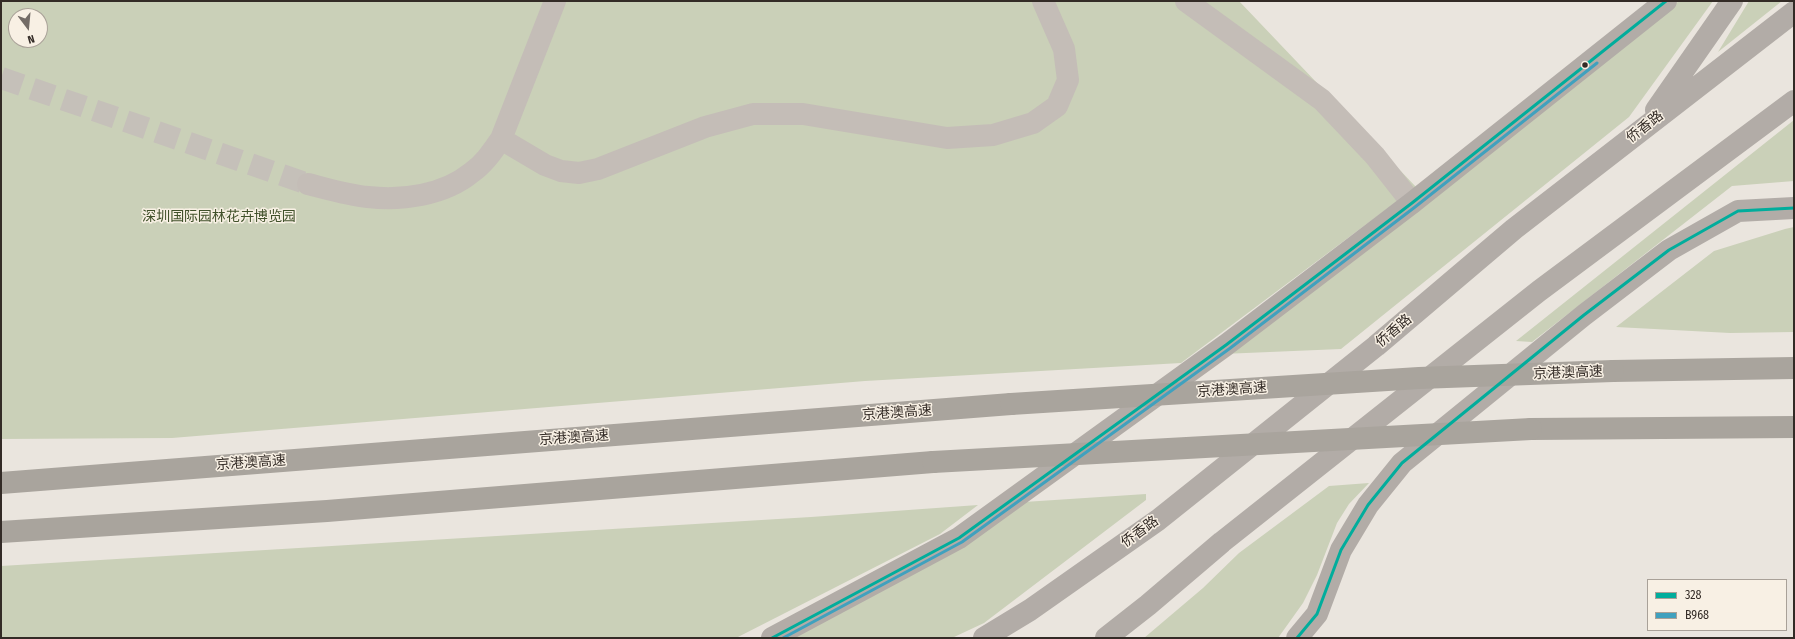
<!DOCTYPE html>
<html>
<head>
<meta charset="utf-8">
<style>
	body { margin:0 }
	#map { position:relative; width:1795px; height:639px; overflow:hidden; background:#eae5de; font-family:"Fira Sans Condensed",sans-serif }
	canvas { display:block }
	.frame { position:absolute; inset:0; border:2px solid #332b26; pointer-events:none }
	.legend { position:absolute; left:1647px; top:579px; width:140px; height:52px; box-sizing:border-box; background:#f8f0e4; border:1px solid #a9a198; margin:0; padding:5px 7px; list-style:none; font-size:12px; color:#332b26 }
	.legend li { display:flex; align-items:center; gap:8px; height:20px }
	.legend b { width:20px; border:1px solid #a9a198 }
	.north { position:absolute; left:8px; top:8px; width:40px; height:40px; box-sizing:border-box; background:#f8f0e4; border:1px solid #a9a198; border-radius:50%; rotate:164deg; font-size:11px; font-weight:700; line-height:16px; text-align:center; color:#332b26 }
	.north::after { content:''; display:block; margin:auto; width:14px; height:18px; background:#736c66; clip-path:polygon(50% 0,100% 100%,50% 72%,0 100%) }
</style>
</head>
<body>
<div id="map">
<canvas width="1795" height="639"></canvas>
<div class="frame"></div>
<ul class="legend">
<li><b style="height:5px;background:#01ad9c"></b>328</li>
<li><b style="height:5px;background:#40a1be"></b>B968</li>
</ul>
<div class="north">N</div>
</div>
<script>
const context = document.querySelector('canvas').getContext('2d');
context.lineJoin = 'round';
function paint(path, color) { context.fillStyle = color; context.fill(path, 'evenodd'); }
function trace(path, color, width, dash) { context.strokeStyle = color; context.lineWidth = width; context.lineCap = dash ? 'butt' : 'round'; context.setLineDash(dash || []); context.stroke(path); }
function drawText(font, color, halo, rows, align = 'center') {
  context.font = font + ' "Fira Sans Condensed","Noto Sans SC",sans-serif'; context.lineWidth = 3; context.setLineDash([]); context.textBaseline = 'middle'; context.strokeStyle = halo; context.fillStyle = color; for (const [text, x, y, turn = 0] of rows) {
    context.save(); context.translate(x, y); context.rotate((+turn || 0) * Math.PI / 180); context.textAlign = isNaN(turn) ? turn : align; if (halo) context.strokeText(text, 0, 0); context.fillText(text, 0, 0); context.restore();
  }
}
const green = new Path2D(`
	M 1,1 L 1239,1 L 1416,187 L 1181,363 L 865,381 L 172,438 L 1,439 ZM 16,16 L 40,16 L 40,40 L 16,40 Z
	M 1679,1 L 1713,1 L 1629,117 L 1341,349 L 1222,354 Z
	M 1749,1 L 1782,1 L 1718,52 Z
	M 1794,120 L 1794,181 L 1732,186 L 1532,342 L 1516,341 Z
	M 1794,227 L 1794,332 L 1730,333 L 1616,327 L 1714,251 L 1785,229 Z
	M 1369,483 L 1349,504 L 1337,523 L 1317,575 L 1303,603 L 1278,638 L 1144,638 L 1203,588 L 1239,553 L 1329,486 Z
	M 1146,494 L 1146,500 L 984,623 L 952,638 L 790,638 L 1024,502 Z
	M 978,505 L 940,534 L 736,638 L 1,638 L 1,566 L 811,517 Z`);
const minorTunnel = new Path2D(`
	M 1,78 L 308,184`);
const minor = new Path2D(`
	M 1186,1 L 1322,100 L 1375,156 L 1412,203
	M 501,139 L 545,165 L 561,171 L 579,173 L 598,169 L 705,127 L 753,114 L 803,114 L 947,138 L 993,135 L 1033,123 L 1057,106 L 1068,80 L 1064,49 L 1043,1
	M 308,184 C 328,189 348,195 368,197 C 402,201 444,195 471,173 C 484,164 492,152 501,139 L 555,1`);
const major = new Path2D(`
	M 1656,110 L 1732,1
	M 772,638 L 959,538 L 1226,345 L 1412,203 L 1666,1
	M 984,638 L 1030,610 L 1158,520 L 1376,346 L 1514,229 L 1794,12
	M 1106,638 L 1148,605 L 1222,542 L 1539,291 L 1794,101
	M 1297,638 L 1317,614 L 1341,550 L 1368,505 L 1402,463 L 1584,315 L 1669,250 L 1738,211 L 1794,208`);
const highway = new Path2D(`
	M 1613,371 L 1794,368
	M 1531,429 L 1794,427
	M 1,483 L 1011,404
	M 1,532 L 327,511 L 933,462`);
const highwayBridge = new Path2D(`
	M 1011,404 L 1419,378 L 1613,371
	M 933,462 L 1531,429`);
const bus1 = new Path2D(`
	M 772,638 L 959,538 L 1226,345 L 1412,203 L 1666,1
	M 1297,638 L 1317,614 L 1341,550 L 1368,505 L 1402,463 L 1584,315 L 1669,250 L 1738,211 L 1794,208`);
const bus2 = new Path2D(`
	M 783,638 L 962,542 L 1229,349 L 1415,207 L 1597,63`);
const markers = [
	[1585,65,3.5,"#332b26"]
];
const streetNames = [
	["侨香路",1645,127,-38],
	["侨香路",1394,331,-40],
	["京港澳高速",1568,373,-2],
	["京港澳高速",1232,390,-4],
	["京港澳高速",897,413,-4],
	["京港澳高速",574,438,-4],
	["京港澳高速",251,463,-4],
	["侨香路",1140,532,-36]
];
const parkNames = [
	["深圳国际园林花卉博览园",219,217]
];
paint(green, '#cad0b8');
trace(minorTunnel, '#c5c0b9', 22, [22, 11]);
trace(minor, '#c4bdb7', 22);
trace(major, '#b2aca7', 22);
trace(highway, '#a9a49d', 22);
trace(highwayBridge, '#a9a49d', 22);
trace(bus1, '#01ad9c', 3);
trace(bus2, '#40a1be', 3);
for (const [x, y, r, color] of markers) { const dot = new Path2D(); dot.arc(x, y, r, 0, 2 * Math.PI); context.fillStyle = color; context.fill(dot); trace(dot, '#f8f0e4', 1.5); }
drawText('14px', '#332b26', '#f8f0e4', streetNames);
drawText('14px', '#41512b', '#f8f0e4', parkNames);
</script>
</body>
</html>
